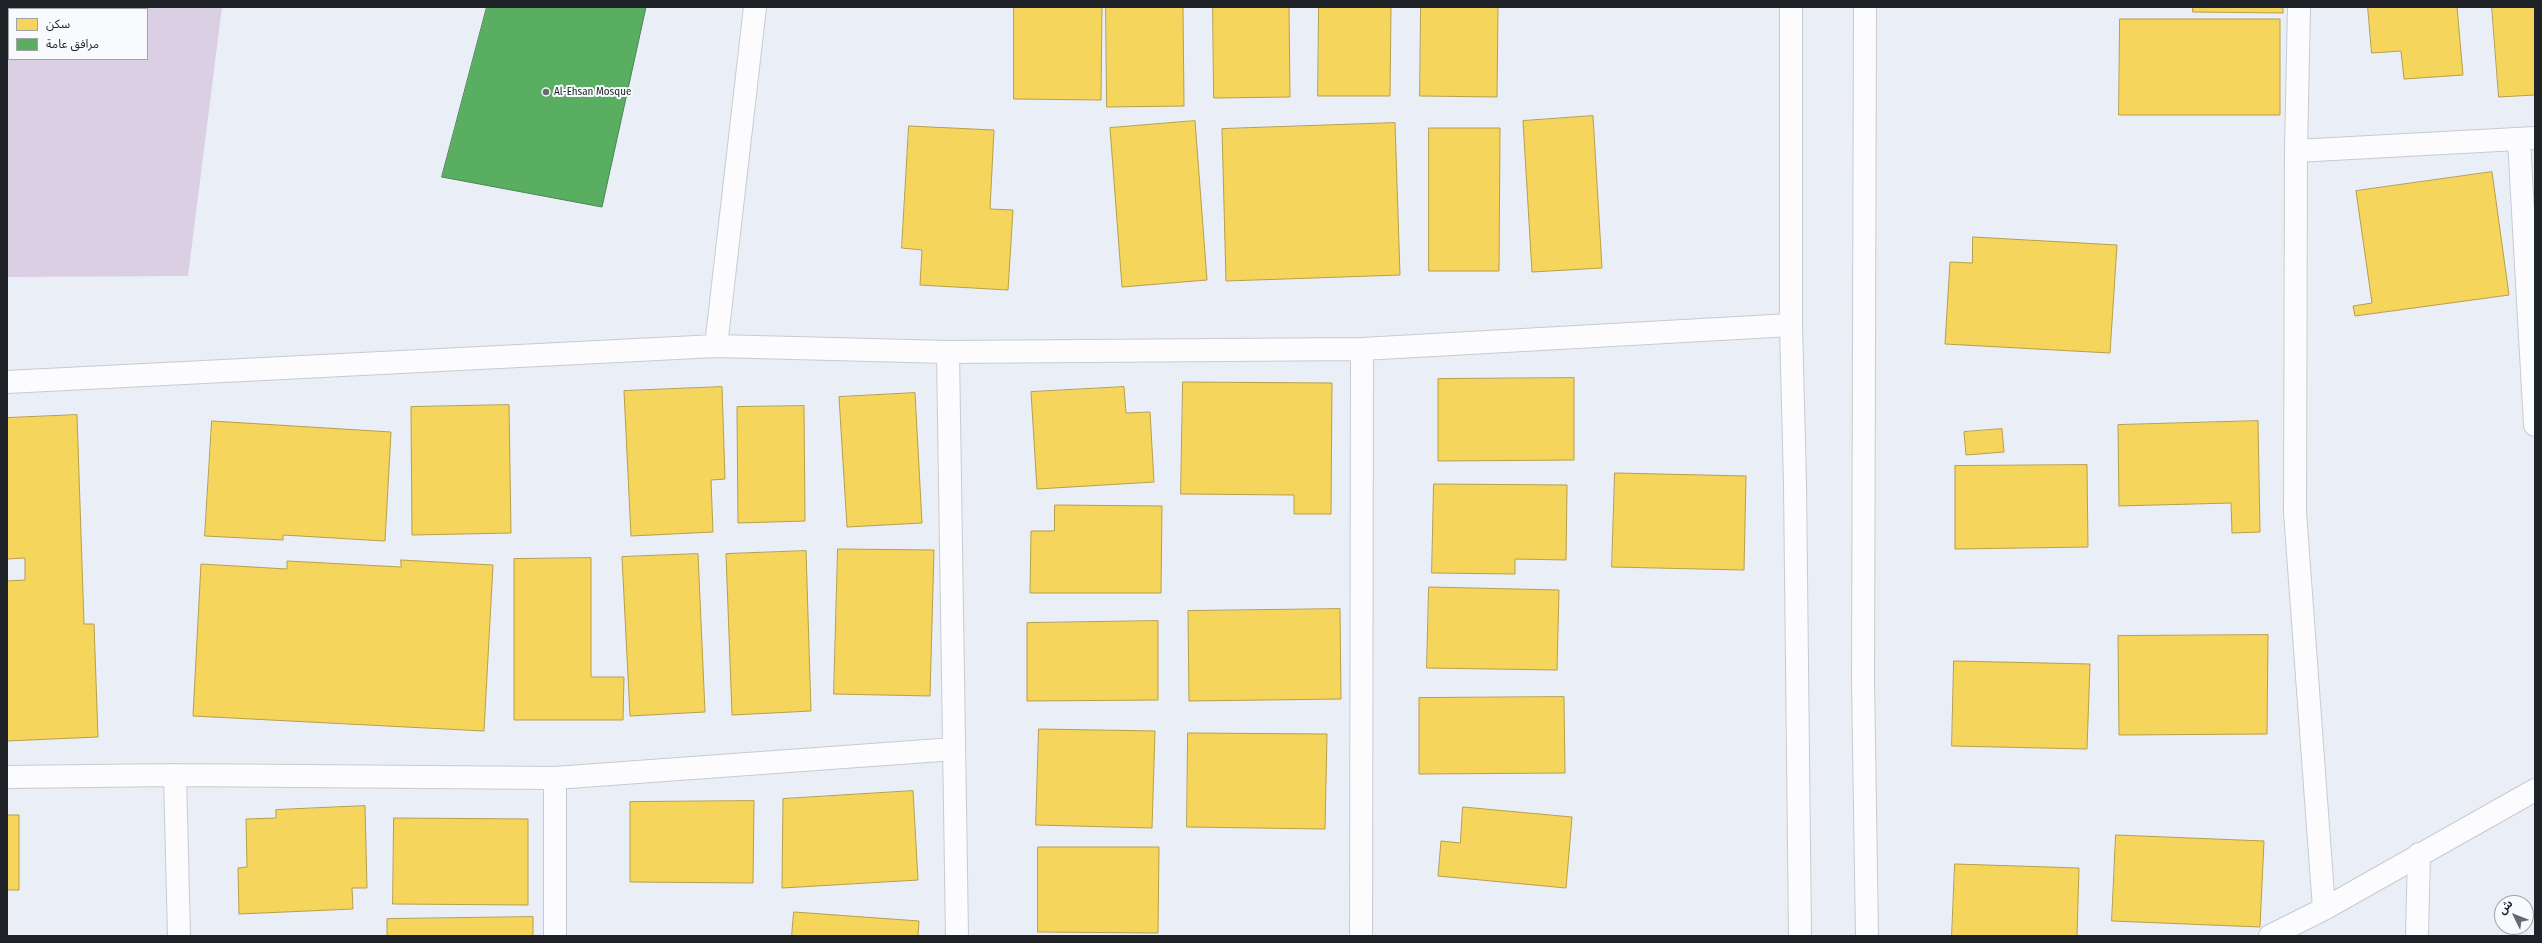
<!DOCTYPE html>
<html>
<head>
<meta charset="utf-8">
<style>
	body { margin:0 }
	#map { position:relative; width:2542px; height:943px; overflow:hidden; background:#eaeef6; font-family:"Fira Sans Condensed","Noto Sans Arabic",sans-serif }
	canvas { display:block }
	.frame { position:absolute; inset:0; border:8px solid #1f2227; pointer-events:none }
	.legend { position:absolute; left:8px; top:8px; width:140px; height:52px; box-sizing:border-box; background:#f8fafd; border:1px solid #a1a4a7; margin:0; padding:5px 7px; list-style:none; font-size:12px; color:#1f2227 }
	.legend li { display:flex; align-items:center; gap:8px; height:20px }
	.legend b { width:20px; border:1px solid #a1a4a7 }
	.north { position:absolute; left:2494px; top:895px; width:40px; height:40px; box-sizing:border-box; background:#f8fafd; border:1px solid #a1a4a7; border-radius:50%; rotate:313deg; font-size:11px; font-weight:700; line-height:16px; text-align:center; color:#1f2227 }
	.north::after { content:''; display:block; margin:auto; width:14px; height:18px; background:#66696f; clip-path:polygon(50% 0,100% 100%,50% 72%,0 100%) }
</style>
</head>
<body>
<div id="map">
<canvas width="2542" height="943"></canvas>
<div class="frame"></div>
<ul class="legend">
<li><b style="height:11px;background:#f6d55c"></b>سكن</li>
<li><b style="height:11px;background:#5aae61"></b>مرافق عامة</li>
</ul>
<div class="north">ش</div>
</div>
<script>
const context = document.querySelector('canvas').getContext('2d');
context.lineJoin = 'round';
function paint(path, color) { context.fillStyle = color; context.fill(path, 'evenodd'); }
function trace(path, color, width, dash) { context.strokeStyle = color; context.lineWidth = width; context.lineCap = dash ? 'butt' : 'round'; context.setLineDash(dash || []); context.stroke(path); }
function drawText(font, color, halo, rows, align = 'center') {
  context.font = font + ' "Fira Sans Condensed",sans-serif'; context.lineWidth = 4; context.setLineDash([]); context.textBaseline = 'middle'; context.strokeStyle = halo; context.fillStyle = color; for (const [text, x, y, turn = 0] of rows) {
    context.save(); context.translate(x, y); context.rotate((+turn || 0) * Math.PI / 180); context.textAlign = isNaN(turn) ? turn : align; if (halo) context.strokeText(text, 0, 0); context.fillText(text, 0, 0); context.restore();
  }
}
const green = new Path2D(`
	M 7,7 L 222,7 L 188,276 L 7,277 ZM 9,9 L 147,9 L 147,59 L 9,59 Z`);
const homes = new Path2D(`
	M 1014,7 L 1102,7 L 1101,100 L 1014,99 Z
	M 1106,7 L 1183,7 L 1184,106 L 1107,107 Z
	M 1213,7 L 1289,7 L 1290,97 L 1214,98 Z
	M 1319,7 L 1391,7 L 1390,96 L 1318,96 Z
	M 1421,7 L 1498,7 L 1497,97 L 1420,96 Z
	M 2193,7 L 2283,7 L 2283,13 L 2193,12 Z
	M 2368,7 L 2457,7 L 2463,75 L 2404,79 L 2401,51 L 2372,53 Z
	M 2492,7 L 2535,7 L 2535,95 L 2499,97 Z
	M 2120,19 L 2280,19 L 2280,115 L 2119,115 Z
	M 1593,116 L 1602,268 L 1532,272 L 1523,121 Z
	M 1195,121 L 1207,280 L 1122,287 L 1110,128 Z
	M 1395,123 L 1400,275 L 1226,281 L 1222,129 Z
	M 909,126 L 994,130 L 990,209 L 1013,210 L 1008,290 L 920,285 L 922,250 L 902,248 Z
	M 1429,128 L 1500,128 L 1499,271 L 1429,271 Z
	M 2492,172 L 2509,295 L 2355,316 L 2353,306 L 2372,303 L 2356,191 Z
	M 1973,237 L 2117,245 L 2110,353 L 1945,344 L 1950,262 L 1972,263 Z
	M 1574,378 L 1574,460 L 1438,461 L 1438,379 Z
	M 1183,382 L 1332,383 L 1331,514 L 1294,514 L 1294,495 L 1181,494 Z
	M 722,387 L 725,479 L 711,480 L 713,532 L 631,536 L 624,391 Z
	M 1124,387 L 1126,413 L 1150,412 L 1154,482 L 1037,489 L 1031,392 Z
	M 915,393 L 922,523 L 847,527 L 839,397 Z
	M 509,405 L 511,533 L 412,535 L 411,407 Z
	M 804,406 L 805,521 L 738,523 L 737,407 Z
	M 77,415 L 84,624 L 94,624 L 98,737 L 7,741 L 7,581 L 25,580 L 25,558 L 7,559 L 7,418 Z
	M 212,421 L 391,432 L 385,541 L 283,535 L 283,540 L 205,536 Z
	M 2258,421 L 2260,532 L 2232,533 L 2231,503 L 2119,506 L 2118,425 Z
	M 2002,429 L 2004,452 L 1966,455 L 1964,432 Z
	M 2087,465 L 2088,547 L 1955,549 L 1955,466 Z
	M 1615,473 L 1746,476 L 1744,570 L 1612,567 Z
	M 1434,484 L 1567,485 L 1566,560 L 1515,559 L 1515,574 L 1432,573 Z
	M 1055,505 L 1162,506 L 1161,593 L 1030,593 L 1031,531 L 1054,531 Z
	M 838,549 L 934,550 L 930,696 L 834,694 Z
	M 806,551 L 811,711 L 732,715 L 726,554 Z
	M 698,554 L 705,712 L 630,716 L 622,557 Z
	M 591,558 L 591,677 L 624,677 L 623,720 L 514,720 L 514,559 Z
	M 401,560 L 493,565 L 484,731 L 193,716 L 201,564 L 287,569 L 287,561 L 401,567 Z
	M 1429,587 L 1559,590 L 1557,670 L 1427,668 Z
	M 1340,609 L 1341,699 L 1189,701 L 1188,611 Z
	M 1158,621 L 1158,700 L 1027,701 L 1027,623 Z
	M 2268,635 L 2267,734 L 2119,735 L 2118,636 Z
	M 1954,661 L 2090,664 L 2087,749 L 1952,746 Z
	M 1564,697 L 1565,773 L 1419,774 L 1419,698 Z
	M 1039,729 L 1155,731 L 1152,828 L 1036,825 Z
	M 1188,733 L 1327,734 L 1325,829 L 1187,827 Z
	M 913,791 L 918,880 L 782,888 L 783,799 Z
	M 754,801 L 753,883 L 630,882 L 630,802 Z
	M 365,806 L 367,888 L 352,888 L 353,909 L 239,914 L 238,868 L 247,867 L 246,819 L 276,818 L 276,810 Z
	M 1463,807 L 1572,817 L 1566,888 L 1438,876 L 1441,841 L 1460,843 Z
	M 7,815 L 19,815 L 19,890 L 7,890 Z
	M 394,818 L 528,819 L 528,905 L 393,904 Z
	M 2116,835 L 2264,841 L 2260,927 L 2112,921 Z
	M 1038,847 L 1159,847 L 1158,933 L 1038,932 Z
	M 1955,864 L 2079,868 L 2077,936 L 1952,936 Z
	M 794,912 L 919,921 L 918,936 L 792,936 Z
	M 533,917 L 533,936 L 387,936 L 387,919 Z`);
const public = new Path2D(`
	M 487,7 L 646,7 L 602,207 L 442,177 Z`);
const minor = new Path2D(`
	M 2299,7 L 2296,151 L 2295,512 L 2324,909
	M 2519,140 L 2535,425
	M 2296,151 L 2535,138
	M 716,346 L 755,7
	M 948,352 L 957,936
	M 7,382 L 716,346 L 948,352 L 1362,349 L 1791,325
	M 175,775 L 179,936
	M 7,777 L 175,775 L 555,778 L 954,749
	M 555,936 L 555,778
	M 1361,936 L 1362,349
	M 2270,936 L 2324,909 L 2535,790
	M 2417,936 L 2419,854`);
const tertiary = new Path2D(`
	M 1791,7 L 1791,325 L 1795,484 L 1800,936
	M 1865,7 L 1863,680 L 1867,936`);
const markers = [
	[546,92,4,"#66696f"]
];
const poiNames = [
	["Al-Ehsan Mosque",554,92]
];
paint(green, '#dbcfe4');
paint(homes, '#f6d55c');
trace(homes, '#b69f4c', 1);
paint(public, '#5aae61');
trace(public, '#488450', 1);
trace(minor, '#c7cbd1', 24);
trace(tertiary, '#c7cbd1', 24);
trace(minor, '#fcfcfe', 22);
trace(tertiary, '#fcfcfe', 22);
for (const [x, y, r, color] of markers) { const dot = new Path2D(); dot.arc(x, y, r, 0, 2 * Math.PI); context.fillStyle = color; context.fill(dot); trace(dot, '#f8fafd', 1.5); }
drawText('11px', '#1f2227', '#f8fafd', poiNames, 'left');
</script>
</body>
</html>
